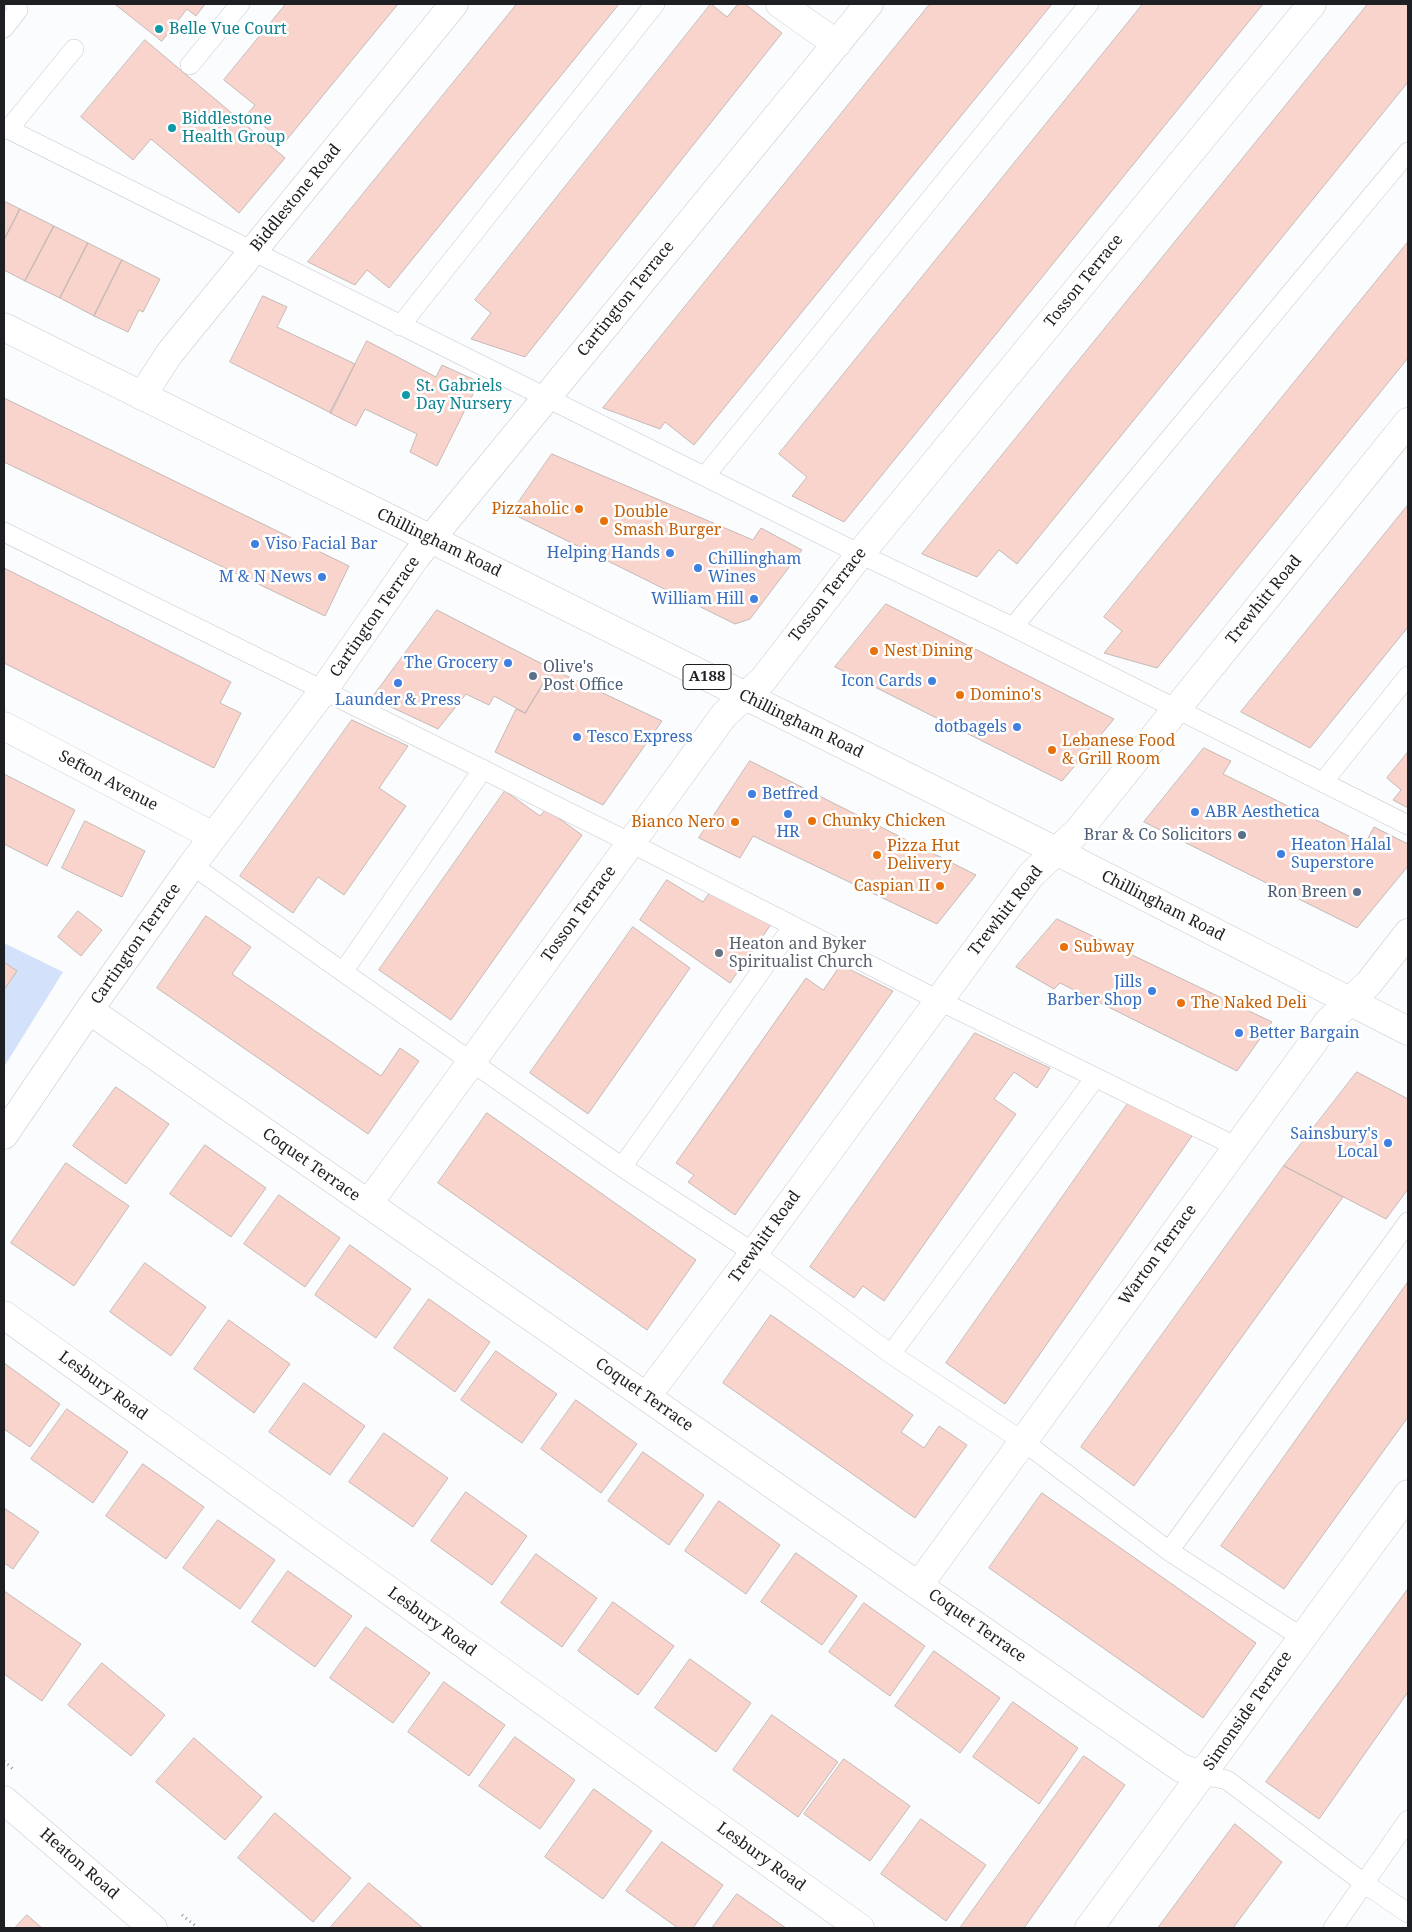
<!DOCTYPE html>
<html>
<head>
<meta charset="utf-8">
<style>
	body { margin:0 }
	#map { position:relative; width:1412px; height:1932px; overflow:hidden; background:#fbfcfd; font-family:"Noto Serif",serif }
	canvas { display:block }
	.frame { position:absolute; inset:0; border:5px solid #1d1f22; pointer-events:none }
</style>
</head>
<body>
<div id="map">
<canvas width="1412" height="1932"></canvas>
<div class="frame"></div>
</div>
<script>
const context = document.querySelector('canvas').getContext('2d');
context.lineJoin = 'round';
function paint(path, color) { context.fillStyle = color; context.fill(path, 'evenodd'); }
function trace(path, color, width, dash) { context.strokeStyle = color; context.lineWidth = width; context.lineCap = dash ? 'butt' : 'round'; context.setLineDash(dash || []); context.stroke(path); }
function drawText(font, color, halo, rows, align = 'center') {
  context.font = font + ' "Noto Serif",serif'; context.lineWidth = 5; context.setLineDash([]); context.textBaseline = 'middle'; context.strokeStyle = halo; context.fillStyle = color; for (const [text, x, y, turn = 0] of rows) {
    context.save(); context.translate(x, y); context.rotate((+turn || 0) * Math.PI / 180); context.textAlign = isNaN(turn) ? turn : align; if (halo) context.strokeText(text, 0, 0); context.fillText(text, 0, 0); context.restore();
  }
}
const green = new Path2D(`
	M 4,943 L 63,972 L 4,1067 Z`);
const building = new Path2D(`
	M 115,4 L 205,4 L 196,16 L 187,9 L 162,41 Z
	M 286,4 L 398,4 L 284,143 L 248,113 L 255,105 L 224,80 Z
	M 517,4 L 619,4 L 389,288 L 367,270 L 355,285 L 308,262 Z
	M 711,4 L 727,17 L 738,4 L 745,4 L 782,33 L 525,357 L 471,339 L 491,313 L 475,300 Z
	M 930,4 L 1052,4 L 694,445 L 665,422 L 660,429 L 603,408 Z
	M 1143,4 L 1263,4 L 844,522 L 792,496 L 807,477 L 779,454 Z
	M 1368,4 L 1408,4 L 1408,82 L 1017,564 L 999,550 L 977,577 L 922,554 Z
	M 145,40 L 285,158 L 239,213 L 151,139 L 133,160 L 81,117 Z
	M 4,201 L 20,209 L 4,240 Z
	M 20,209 L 54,226 L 25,281 L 4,270 L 4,240 Z
	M 54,226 L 88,243 L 60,298 L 25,281 Z
	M 1408,242 L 1408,358 L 1157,668 L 1104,653 L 1122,631 L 1104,617 Z
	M 88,243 L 122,260 L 94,316 L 60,298 Z
	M 122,260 L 160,279 L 143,312 L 139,310 L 128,332 L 94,316 Z
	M 263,296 L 287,307 L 277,327 L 355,364 L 331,413 L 230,362 Z
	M 367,341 L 436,377 L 442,365 L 479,382 L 437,466 L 410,452 L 417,434 L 365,409 L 356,426 L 330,413 Z
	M 4,398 L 349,566 L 325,616 L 4,462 Z
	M 552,454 L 753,540 L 761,528 L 802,550 L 750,619 L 735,624 L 511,513 Z
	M 1408,505 L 1408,627 L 1310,748 L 1241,712 Z
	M 4,568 L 231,682 L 220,703 L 241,713 L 214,768 L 4,663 Z
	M 886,604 L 1114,719 L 1062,781 L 835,667 Z
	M 437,610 L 552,669 L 525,713 L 494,696 L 489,705 L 466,694 L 438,729 L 372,698 Z
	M 552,669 L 662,721 L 603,805 L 495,752 L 516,709 L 525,713 Z
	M 352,720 L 408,746 L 379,788 L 406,806 L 344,895 L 318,877 L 293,913 L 240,876 Z
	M 1204,748 L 1231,761 L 1223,774 L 1365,844 L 1374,827 L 1408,844 L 1408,866 L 1357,928 L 1144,822 Z
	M 1408,752 L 1408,808 L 1393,800 L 1401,790 L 1387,778 Z
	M 750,761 L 976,875 L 937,924 L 753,836 L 740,858 L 699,838 Z
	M 4,774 L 75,810 L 47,866 L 4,844 Z
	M 505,791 L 540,816 L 546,809 L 582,835 L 451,1020 L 379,970 Z
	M 85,821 L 145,851 L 122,897 L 62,868 Z
	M 667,880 L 703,902 L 710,892 L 772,923 L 730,983 L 640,920 Z
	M 78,911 L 102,930 L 81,956 L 58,937 Z
	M 206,916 L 251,947 L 232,974 L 381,1076 L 400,1048 L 419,1061 L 368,1134 L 157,988 Z
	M 1057,919 L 1272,1022 L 1237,1071 L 1060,983 L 1054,989 L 1016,967 Z
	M 633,927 L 690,968 L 588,1114 L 530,1073 Z
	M 4,962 L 17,971 L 4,990 Z
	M 841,965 L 893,991 L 735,1215 L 688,1182 L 694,1175 L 676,1163 L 806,978 L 823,990 Z
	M 975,1033 L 1050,1068 L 1037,1088 L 1014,1072 L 994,1099 L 1016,1114 L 884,1301 L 863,1286 L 854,1298 L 810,1267 Z
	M 1357,1072 L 1408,1099 L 1408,1189 L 1386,1219 L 1284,1166 Z
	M 116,1087 L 169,1124 L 126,1184 L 73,1146 Z
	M 1129,1102 L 1194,1133 L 1005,1404 L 946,1363 Z
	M 487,1113 L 696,1260 L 647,1330 L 438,1183 Z
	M 205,1145 L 266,1188 L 231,1237 L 170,1194 Z
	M 66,1163 L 129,1206 L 74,1286 L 11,1243 Z
	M 1284,1166 L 1343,1197 L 1134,1486 L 1081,1447 Z
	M 279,1195 L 340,1238 L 305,1287 L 244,1244 Z
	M 350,1245 L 411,1289 L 376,1338 L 315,1295 Z
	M 145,1263 L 206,1307 L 171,1356 L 110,1312 Z
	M 1408,1282 L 1408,1417 L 1284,1589 L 1221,1546 Z
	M 429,1299 L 490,1342 L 455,1392 L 394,1348 Z
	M 771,1315 L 913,1415 L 901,1432 L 924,1448 L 939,1426 L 967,1445 L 915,1518 L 723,1383 Z
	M 229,1320 L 290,1364 L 254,1413 L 194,1369 Z
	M 496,1351 L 557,1394 L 522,1443 L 461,1400 Z
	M 4,1363 L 60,1404 L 30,1447 L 4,1429 Z
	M 304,1383 L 365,1426 L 330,1475 L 269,1432 Z
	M 576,1400 L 637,1444 L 601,1493 L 541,1449 Z
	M 67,1409 L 128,1452 L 93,1503 L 31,1459 Z
	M 384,1433 L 448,1478 L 413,1527 L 349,1482 Z
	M 643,1452 L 704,1495 L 669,1545 L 608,1501 Z
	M 143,1464 L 204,1507 L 166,1559 L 106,1516 Z
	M 466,1492 L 527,1536 L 492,1585 L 431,1541 Z
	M 1042,1493 L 1256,1643 L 1203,1718 L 989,1568 Z
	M 719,1501 L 780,1545 L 746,1594 L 685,1551 Z
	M 4,1508 L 39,1532 L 13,1569 L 4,1563 Z
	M 218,1520 L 275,1560 L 240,1609 L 183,1568 Z
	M 796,1553 L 857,1596 L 822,1645 L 761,1602 Z
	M 536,1554 L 597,1598 L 562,1647 L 501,1603 Z
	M 288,1571 L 352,1616 L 315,1667 L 252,1622 Z
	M 1408,1589 L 1408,1692 L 1319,1819 L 1266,1782 Z
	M 4,1591 L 81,1644 L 42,1701 L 4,1674 Z
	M 613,1602 L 674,1646 L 638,1695 L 578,1651 Z
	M 864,1603 L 925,1646 L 890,1696 L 829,1652 Z
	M 366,1627 L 430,1673 L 393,1723 L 330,1678 Z
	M 934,1651 L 1000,1698 L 960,1753 L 895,1706 Z
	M 690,1659 L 751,1703 L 716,1752 L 655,1708 Z
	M 102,1663 L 165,1715 L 131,1756 L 68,1705 Z
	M 444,1682 L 505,1725 L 469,1776 L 408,1732 Z
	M 1013,1702 L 1078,1748 L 1039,1804 L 973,1757 Z
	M 772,1715 L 838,1762 L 798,1817 L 733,1770 Z
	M 515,1737 L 575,1780 L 540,1829 L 479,1786 Z
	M 194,1738 L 262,1797 L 225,1840 L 156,1782 Z
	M 1084,1756 L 1125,1785 L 1024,1928 L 960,1928 Z
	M 844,1759 L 910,1806 L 870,1861 L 804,1814 Z
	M 594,1789 L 652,1831 L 603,1899 L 545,1857 Z
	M 275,1813 L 351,1878 L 313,1922 L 238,1858 Z
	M 921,1819 L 986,1865 L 946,1921 L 881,1874 Z
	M 1235,1824 L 1282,1862 L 1233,1928 L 1158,1928 Z
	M 662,1842 L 723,1885 L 693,1928 L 678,1928 L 626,1891 Z
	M 369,1883 L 423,1928 L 330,1928 Z
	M 737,1894 L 786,1928 L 712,1928 Z
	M 27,1915 L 42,1928 L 15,1928 Z`);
const path = new Path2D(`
	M 4,1761 L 13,1769
	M 182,1915 L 198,1928`);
const service = new Path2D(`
	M 4,28 L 18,10 L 15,4
	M 190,65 L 240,4
	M 4,127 L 860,554 L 1013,627 L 1408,825
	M 8,130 L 74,49
	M 400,326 L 655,4
	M 705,476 L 1089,4
	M 4,532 L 631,843 L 938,1000 L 1237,1147
	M 1013,627 L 1408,152
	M 1323,782 L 1408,676
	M 192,865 L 343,972 L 622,1167 L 754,1253 L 891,1354 L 1024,1442 L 1169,1551 L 1301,1637
	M 343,972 L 483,769
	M 622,1167 L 793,926
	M 891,1354 L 1095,1078
	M 1169,1551 L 1408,1222
	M 1203,1775 L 1227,1780 L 1365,1884 L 1408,1913
	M 1333,1928 L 1408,1820`);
const minor = new Path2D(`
	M 780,4 L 837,44
	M 142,396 L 169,354 L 454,4
	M 4,726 L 213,836
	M 89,1010 L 1181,1768 L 1203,1775
	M 4,1135 L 89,1010 L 192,865 L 323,691 L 415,558 L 869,4
	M 368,1204 L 724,715 L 763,680 L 860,554 L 1312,4
	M 4,1315 L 860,1928
	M 646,1397 L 754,1253 L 1031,875 L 1078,831 L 1408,422
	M 918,1586 L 1328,1022 L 1369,983 L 1408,933
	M 1089,1928 C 1196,1784 1301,1638 1408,1494`);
const tertiary = new Path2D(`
	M 4,1800 L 153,1928`);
const primary = new Path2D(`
	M 4,327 L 431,539 L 1056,851 L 1408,1031`);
const markers = [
	[159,29,5,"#0f9aa8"],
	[172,128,5,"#0f9aa8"],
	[406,395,5,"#0f9aa8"],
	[579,509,5,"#e8710a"],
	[604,521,5,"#e8710a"],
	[255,544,5,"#3f7fe0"],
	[670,553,5,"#3f7fe0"],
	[698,568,5,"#3f7fe0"],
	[322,577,5,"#3f7fe0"],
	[754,599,5,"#3f7fe0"],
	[874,651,5,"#e8710a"],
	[508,663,5,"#3f7fe0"],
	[533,676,5,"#5c6f8a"],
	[932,681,5,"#3f7fe0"],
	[398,683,5,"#3f7fe0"],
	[960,695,5,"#e8710a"],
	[1017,727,5,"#3f7fe0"],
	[577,737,5,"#3f7fe0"],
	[1052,750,5,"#e8710a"],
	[752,794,5,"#3f7fe0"],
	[1195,812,5,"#3f7fe0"],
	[788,814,5,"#3f7fe0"],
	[812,821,5,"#e8710a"],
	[735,822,5,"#e8710a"],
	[1242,835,5,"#5c6f8a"],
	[1281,854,5,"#3f7fe0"],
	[877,855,5,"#e8710a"],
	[940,886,5,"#e8710a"],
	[1357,892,5,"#5c6f8a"],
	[1064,947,5,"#e8710a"],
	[719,953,5,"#6b7280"],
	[1152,991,5,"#3f7fe0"],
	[1181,1003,5,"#e8710a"],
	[1239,1033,5,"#3f7fe0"],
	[1388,1143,5,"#3f7fe0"]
];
const shields = [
	[707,677,48]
];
const shieldNames = [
	["A188",707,677]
];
const cultureNames = [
	["Belle Vue Court",169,29],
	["Biddlestone",182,119],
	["Health Group",182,137],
	["St. Gabriels",416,386],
	["Day Nursery",416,404]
];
const streetNames = [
	["Biddlestone Road",296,198,-51],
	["Tosson Terrace",1084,281,-51],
	["Cartington Terrace",626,299,-51],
	["Chillingham Road",439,543,26],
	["Tosson Terrace",828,595,-52],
	["Trewhitt Road",1264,600,-51],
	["Cartington Terrace",375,617,-55],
	["Chillingham Road",801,724,26],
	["Sefton Avenue",108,781,28],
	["Chillingham Road",1163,906,27],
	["Trewhitt Road",1006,911,-52],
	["Tosson Terrace",579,914,-54],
	["Cartington Terrace",136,944,-55],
	["Coquet Terrace",311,1165,35],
	["Trewhitt Road",765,1237,-54],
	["Warton Terrace",1158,1255,-54],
	["Lesbury Road",103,1386,36],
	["Coquet Terrace",644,1395,35],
	["Lesbury Road",432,1622,36],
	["Coquet Terrace",977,1626,35],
	["Simonside Terrace",1248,1711,-55],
	["Lesbury Road",761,1857,36],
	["Heaton Road",79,1864,41]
];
const foodNames = [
	["Pizzaholic",569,509,"right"],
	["Double",614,512],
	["Smash Burger",614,530],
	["Nest Dining",884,651],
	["Domino's",970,695],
	["Lebanese Food",1062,741],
	["& Grill Room",1062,759],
	["Chunky Chicken",822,821],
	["Bianco Nero",725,822,"right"],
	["Pizza Hut",887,846],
	["Delivery",887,864],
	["Caspian II",930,886,"right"],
	["Subway",1074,947],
	["The Naked Deli",1191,1003]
];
const shopNames = [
	["Viso Facial Bar",265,544,"left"],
	["Helping Hands",660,553],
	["Chillingham",708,559,"left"],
	["Wines",708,577,"left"],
	["M & N News",312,577],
	["William Hill",744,599],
	["The Grocery",498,663],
	["Icon Cards",922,681],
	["Launder & Press",398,700,"center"],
	["dotbagels",1007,727],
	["Tesco Express",587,737,"left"],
	["Betfred",762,794,"left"],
	["ABR Aesthetica",1205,812,"left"],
	["HR",788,832,"center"],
	["Heaton Halal",1291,845,"left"],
	["Superstore",1291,863,"left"],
	["Jills",1142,982],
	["Barber Shop",1142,1000],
	["Better Bargain",1249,1033,"left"],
	["Sainsbury's",1378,1134],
	["Local",1378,1152]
];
const serviceNames = [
	["Olive's",543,667,"left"],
	["Post Office",543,685,"left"],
	["Brar & Co Solicitors",1232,835],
	["Ron Breen",1347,892]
];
const worshipNames = [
	["Heaton and Byker",729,944],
	["Spiritualist Church",729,962]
];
paint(green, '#d3e2fa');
paint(building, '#f8d4cc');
trace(building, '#c4b9b6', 1);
trace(service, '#c5cad3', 20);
trace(minor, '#c5cad3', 29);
trace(tertiary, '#c5cad3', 29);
trace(primary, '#c5cad3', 29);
trace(path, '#8f9193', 3, [1, 4]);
trace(service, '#fff', 19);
trace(minor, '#fff', 28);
trace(tertiary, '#fff', 28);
trace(primary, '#fff', 28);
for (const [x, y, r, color] of markers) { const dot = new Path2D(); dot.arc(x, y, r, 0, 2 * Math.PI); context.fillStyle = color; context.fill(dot); trace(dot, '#fff', 2); }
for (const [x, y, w] of shields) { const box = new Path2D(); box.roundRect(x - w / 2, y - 12.5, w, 25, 4); context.fillStyle = '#fff'; context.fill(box); trace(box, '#1d1f22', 1); }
drawText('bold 15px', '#1d1f22', null, shieldNames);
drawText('16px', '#0d838f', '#fff', cultureNames, 'left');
drawText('16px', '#1d1f22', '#fff', streetNames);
drawText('16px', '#c56008', '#fff', foodNames, 'left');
drawText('16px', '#366cbe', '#fff', shopNames, 'right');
drawText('16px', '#4e5e75', '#fff', serviceNames, 'right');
drawText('16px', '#5b616d', '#fff', worshipNames, 'left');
</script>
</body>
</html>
